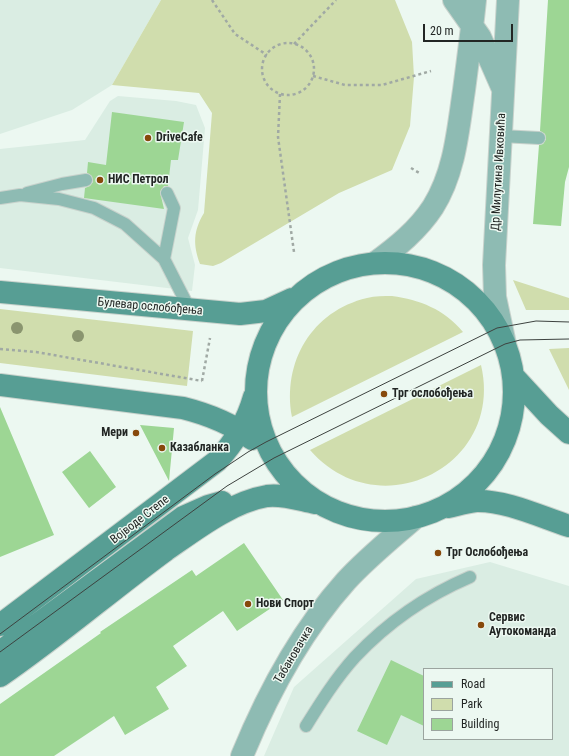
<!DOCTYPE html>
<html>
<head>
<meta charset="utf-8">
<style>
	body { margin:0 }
	#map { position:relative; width:569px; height:756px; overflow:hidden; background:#ecf8f1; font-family:"Roboto Condensed",sans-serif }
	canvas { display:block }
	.legend { position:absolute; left:423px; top:668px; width:130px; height:72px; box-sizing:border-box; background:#ecf8f1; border:1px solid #9ba49f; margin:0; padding:5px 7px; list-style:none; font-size:12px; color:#222624 }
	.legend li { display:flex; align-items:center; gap:8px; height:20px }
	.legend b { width:20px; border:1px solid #9ba49f }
	.scale { position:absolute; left:423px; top:24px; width:90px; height:18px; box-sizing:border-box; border:2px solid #222624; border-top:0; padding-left:5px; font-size:12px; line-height:14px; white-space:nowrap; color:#222624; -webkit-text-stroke:3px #ecf8f1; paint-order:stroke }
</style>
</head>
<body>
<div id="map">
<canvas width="569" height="756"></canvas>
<ul class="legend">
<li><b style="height:5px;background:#579e94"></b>Road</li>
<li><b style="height:11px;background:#d0ddad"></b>Park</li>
<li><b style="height:11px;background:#9dd694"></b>Building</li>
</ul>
<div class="scale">20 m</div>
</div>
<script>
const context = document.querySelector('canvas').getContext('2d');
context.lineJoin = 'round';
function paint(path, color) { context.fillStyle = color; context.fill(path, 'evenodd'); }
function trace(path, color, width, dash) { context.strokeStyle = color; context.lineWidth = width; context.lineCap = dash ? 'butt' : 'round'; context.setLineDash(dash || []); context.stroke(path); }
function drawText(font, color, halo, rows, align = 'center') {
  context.font = font + ' "Roboto Condensed",sans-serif'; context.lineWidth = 3; context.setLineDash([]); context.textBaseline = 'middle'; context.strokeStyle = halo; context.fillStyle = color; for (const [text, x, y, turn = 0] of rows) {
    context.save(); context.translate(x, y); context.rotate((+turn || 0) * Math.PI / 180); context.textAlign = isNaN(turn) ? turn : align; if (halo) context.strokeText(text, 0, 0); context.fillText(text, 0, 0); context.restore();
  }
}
const built = new Path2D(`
	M 0,0 L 161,0 L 112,85 L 72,110 L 0,134 Z
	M 118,96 L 176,101 L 196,105 L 205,128 L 198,210 L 188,238 L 195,265 L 192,291 L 0,268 L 0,149 L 85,140 L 110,101 Z
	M 490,562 L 569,586 L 569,756 L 264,756 L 294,687 L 416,579 ZM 424,669 L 552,669 L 552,739 L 424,739 Z`);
const green = new Path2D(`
	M 161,0 L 395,0 L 412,42 L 414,77 L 410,126 L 392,170 L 339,193 L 221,263 L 213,266 L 200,264 C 193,245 193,231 204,213 L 212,113 L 199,93 L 112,85 Z
	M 513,280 L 569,298 L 569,310 L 526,310 Z
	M 392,296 C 420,300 444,309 463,332 L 292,417 C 282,362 312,311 367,298 C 375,296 384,296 392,296 Z
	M 0,309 L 193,331 L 187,386 L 0,363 Z
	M 569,348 L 569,390 L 549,349 Z
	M 481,365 C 505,466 379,529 310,450 Z`);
const building = new Path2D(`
	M 548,0 L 569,0 L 569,167 L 565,182 L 561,226 L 533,224 L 539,145 L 543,144 L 546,139 L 545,134 L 540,131 Z
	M 112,112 L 184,122 L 178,160 L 171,160 L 168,186 L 164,186 L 160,192 L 164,209 L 84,198 L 85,188 L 90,186 L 93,182 L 92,176 L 87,173 L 88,162 L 106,165 Z
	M 0,407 L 54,535 L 0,557 Z
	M 140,425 L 174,428 L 169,481 Z
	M 90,451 L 116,487 L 89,508 L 62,472 Z
	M 244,543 L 283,600 L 237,631 L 223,611 L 173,646 L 187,666 L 156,687 L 169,709 L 125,735 L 114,716 L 54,756 L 0,756 L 0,704 L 101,633 L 100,632 L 192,570 L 196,576 Z
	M 391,660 L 424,676 L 424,726 L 401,715 L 387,745 L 357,731 Z`);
const path = new Path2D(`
	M 212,0 L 235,34 L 267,55
	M262 69a26 26 0 1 1 52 0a26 26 0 1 1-52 0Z
	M 294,44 L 336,0
	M 313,76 L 345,85 L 382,85 L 431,71
	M 280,94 L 278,137 L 294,252
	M 411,168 L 421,174
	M 0,349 L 36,352 L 202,381
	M 202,381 L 210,338`);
const service = new Path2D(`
	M 501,136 L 539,138
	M 27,193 L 62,184 L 86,180
	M 0,198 L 20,195 L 59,199 L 94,208 L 125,224 L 164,259 L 190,310
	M 164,259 L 174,208 L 167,193
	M 306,726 C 321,702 336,678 355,657 C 387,623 428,595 470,577`);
const tertiary = new Path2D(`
	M 454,0 L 480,37 L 502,87
	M 375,263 C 397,247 418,230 433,207 C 455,172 458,130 464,90 C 468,60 472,30 475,0
	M 505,344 L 495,297 L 494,265 L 508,0
	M 242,756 C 267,695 302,630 346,581 C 367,558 392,538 416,517`);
const secondary = new Path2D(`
	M256 392a129 129 0 1 1 258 0a129 129 0 1 1-258 0Z
	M 0,292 L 240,314 L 266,311 L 292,299
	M 513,376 L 549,415 L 569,433
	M 0,385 L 183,408 C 207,414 232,424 252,439
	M 448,507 C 457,505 467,502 476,501 C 506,500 541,517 569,526
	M 0,625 L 217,461 C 235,442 247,422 254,397
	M 0,652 L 183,517 L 208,506 L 222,502
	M 0,676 C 57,637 110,591 166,550 C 195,530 231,502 267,496 C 283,494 300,500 315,503`);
const tram = new Path2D(`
	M 0,634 L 215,474 L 248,452 L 266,442 L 497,328 L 536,321 L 569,322
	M 0,652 L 227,486 L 274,458 L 505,344 L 520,340 L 569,339`);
const trees = [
	[17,328],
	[78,336]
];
const markers = [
	[148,138,4,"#87490b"],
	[100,180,4,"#87490b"],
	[384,394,4,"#87490b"],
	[136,433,4,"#87490b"],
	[162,448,4,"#87490b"],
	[438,553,4,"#87490b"],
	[248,604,4,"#87490b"],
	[481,625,4,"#87490b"]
];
const poiNames = [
	["DriveCafe",156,138],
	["НИС Петрол",108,180],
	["Трг ослобођења",392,394],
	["Мери",128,433,"right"],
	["Казабланка",170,448],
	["Трг Ослобођења",446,553],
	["Нови Спорт",256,604],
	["Сервис",489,618],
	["Аутокоманда",489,632]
];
const streetNames = [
	["Др Милутина Ивковића",499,172,-87],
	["Булевар ослобођења",150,307,5],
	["Војводе Степе",140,520,-38],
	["Табановачка",294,655,-59]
];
paint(built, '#daede3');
paint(green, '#d0ddad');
paint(building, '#9dd694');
trace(service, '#c8d2cc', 14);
trace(tertiary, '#c8d2cc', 24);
trace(secondary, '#c8d2cc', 24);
trace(path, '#a0a9a4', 2.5, [3, 3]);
trace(service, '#8ebbb3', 12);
trace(tertiary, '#8ebbb3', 22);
trace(secondary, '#579e94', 22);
trace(tram, '#3d423f', 1);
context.fillStyle = '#8a956f';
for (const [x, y] of trees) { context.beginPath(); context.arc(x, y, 6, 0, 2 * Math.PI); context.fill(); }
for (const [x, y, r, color] of markers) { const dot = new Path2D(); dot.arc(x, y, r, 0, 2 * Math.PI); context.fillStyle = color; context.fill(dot); trace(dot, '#ecf8f1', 1.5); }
drawText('bold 12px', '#222624', '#ecf8f1', poiNames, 'left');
drawText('12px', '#222624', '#ecf8f1', streetNames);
</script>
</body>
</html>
